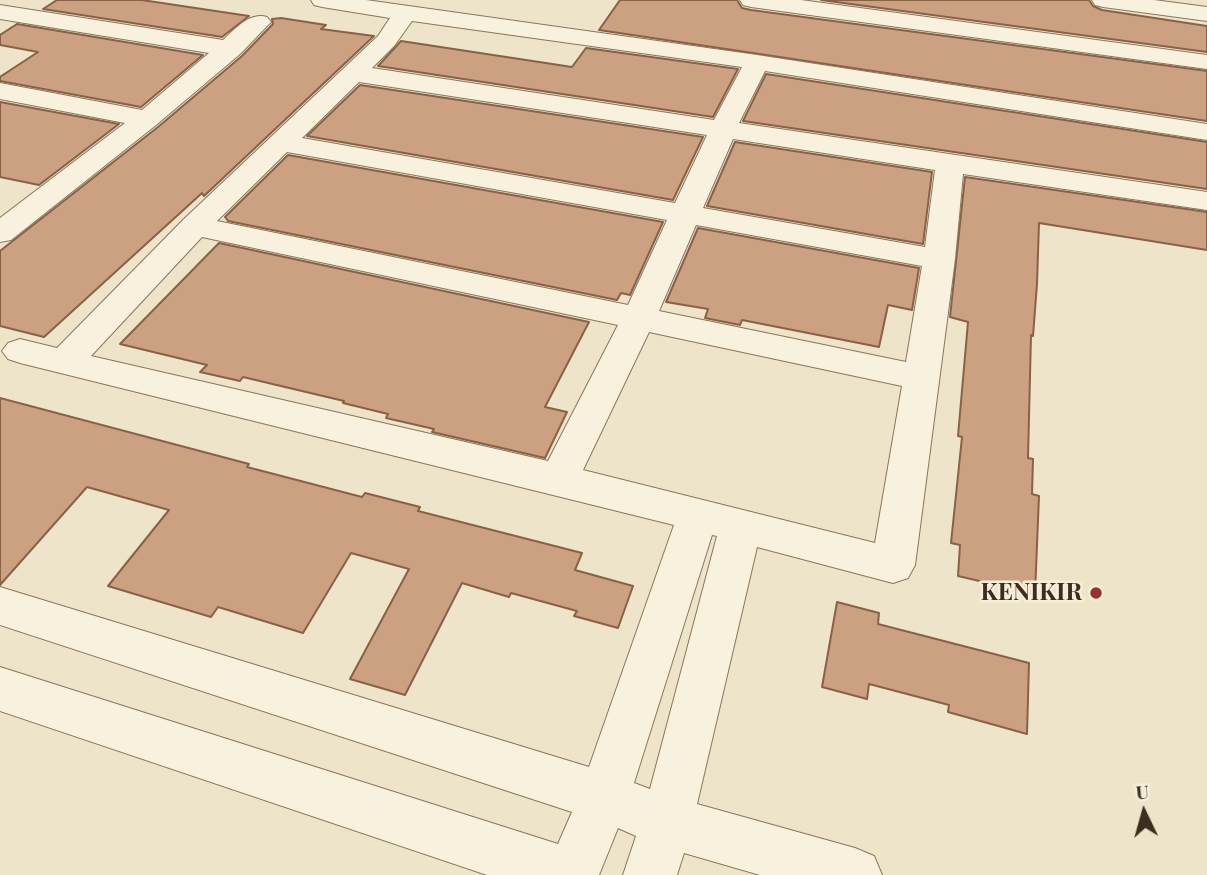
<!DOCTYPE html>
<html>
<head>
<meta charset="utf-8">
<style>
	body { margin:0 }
	#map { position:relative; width:1207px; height:875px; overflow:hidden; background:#eee4ca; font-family:"Playfair Display",serif }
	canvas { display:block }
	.north { position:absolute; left:1109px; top:777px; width:70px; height:70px; -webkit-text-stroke:5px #f5eed9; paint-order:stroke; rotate:355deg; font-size:19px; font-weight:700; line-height:28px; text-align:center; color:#3b2e21 }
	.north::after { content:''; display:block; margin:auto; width:24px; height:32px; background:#3b2e21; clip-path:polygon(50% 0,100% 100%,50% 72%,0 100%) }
</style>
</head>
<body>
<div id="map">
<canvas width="1207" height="875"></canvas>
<div class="north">U</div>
</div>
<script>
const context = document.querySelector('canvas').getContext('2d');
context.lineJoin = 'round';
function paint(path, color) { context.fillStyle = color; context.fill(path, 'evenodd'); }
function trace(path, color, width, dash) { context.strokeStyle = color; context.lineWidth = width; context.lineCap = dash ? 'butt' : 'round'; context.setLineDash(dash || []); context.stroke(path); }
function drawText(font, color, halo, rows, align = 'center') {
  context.font = font + ' "Playfair Display",serif'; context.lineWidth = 5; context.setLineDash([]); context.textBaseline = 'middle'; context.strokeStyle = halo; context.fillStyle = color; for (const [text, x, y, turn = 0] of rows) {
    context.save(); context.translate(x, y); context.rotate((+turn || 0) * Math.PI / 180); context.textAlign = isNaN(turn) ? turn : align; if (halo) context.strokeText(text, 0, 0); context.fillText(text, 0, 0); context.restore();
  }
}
const building = new Path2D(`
	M 57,0 L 142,0 L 249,16 L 222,37 L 43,9 Z
	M 620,0 L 737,0 L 742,8 L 751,10 L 1207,71 L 1207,121 L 599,30 Z
	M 821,0 L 1089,0 L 1093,6 L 1102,10 L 1207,26 L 1207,52 Z
	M 281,18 L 326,25 L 321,29 L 374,36 L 204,196 L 202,193 L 44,337 L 0,326 L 0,251 L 158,127 L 242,56 L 273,24 L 272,19 Z
	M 17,24 L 203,55 L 141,107 L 0,81 L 0,77 L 38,52 L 0,45 L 0,35 Z
	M 401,41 L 572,67 L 586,48 L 738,69 L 713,117 L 378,66 Z
	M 766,74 L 1207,142 L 1207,189 L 743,121 Z
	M 360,85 L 703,137 L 673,200 L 307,136 Z
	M 0,102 L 119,124 L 39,185 L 0,177 Z
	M 735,142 L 932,172 L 923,244 L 707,206 Z
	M 288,155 L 663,222 L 630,295 L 621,293 L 617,300 L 228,221 L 225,217 Z
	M 965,177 L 1207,212 L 1207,250 L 1039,223 L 1037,284 L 1033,336 L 1031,335 L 1028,458 L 1033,459 L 1032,494 L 1039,496 L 1035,594 L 958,576 L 960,545 L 951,543 L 962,437 L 958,436 L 968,322 L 950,317 Z
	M 698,228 L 919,268 L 912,310 L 888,305 L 879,347 L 742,320 L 740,325 L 705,318 L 708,309 L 666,302 Z
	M 219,243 L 589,322 L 545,407 L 567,412 L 545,458 L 432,432 L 434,429 L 386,418 L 388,414 L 343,403 L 344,401 L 243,377 L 240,381 L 200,372 L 207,365 L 120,344 Z
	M 0,398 L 249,464 L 247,467 L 362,497 L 365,493 L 420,507 L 418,511 L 582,553 L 575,570 L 633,586 L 618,628 L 574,616 L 577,611 L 511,593 L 509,597 L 462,583 L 405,695 L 350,679 L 409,569 L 351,553 L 303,633 L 218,607 L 211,617 L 108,586 L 169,510 L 87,487 L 0,585 Z
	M 837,602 L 879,613 L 878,624 L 1029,663 L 1027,734 L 948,712 L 949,705 L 869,684 L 867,699 L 822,687 Z`);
const minor = new Path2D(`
	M 311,0 L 366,0 L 757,55 L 1207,124 L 1207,140 L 765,71 L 739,123 L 1207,192 L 1207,210 L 963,174 L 955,259 L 915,565 L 908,578 L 893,583 L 757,547 L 697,804 L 855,848 L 874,856 L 882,875 L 760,875 L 684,853 L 677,875 L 623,875 L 636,836 L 618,828 L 599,875 L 487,875 L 0,711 L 0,667 L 558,844 L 572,812 L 0,625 L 0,587 L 589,767 L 674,525 L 20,363 L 8,359 L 2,351 L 8,343 L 20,339 L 57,348 L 184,219 L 378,36 L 390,18 L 322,7 L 314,5 ZM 412,21 L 742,67 L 714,120 L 372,68 L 394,46 ZM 359,82 L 707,135 L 675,203 L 302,138 ZM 733,139 L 935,170 L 925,247 L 703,208 ZM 287,152 L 667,220 L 628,305 L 217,221 ZM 696,225 L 922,266 L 906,362 L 659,311 ZM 202,237 L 618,325 L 548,461 L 91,356 ZM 649,332 L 902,386 L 875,543 L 583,470 ZM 712,535 L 717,536 L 650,789 L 634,783 Z
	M 740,0 L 801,0 L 1207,55 L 1207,69 L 751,7 L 743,5 Z
	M 1092,0 L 1154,0 L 1207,7 L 1207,21 L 1103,7 L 1095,5 Z
	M 0,5 L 223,40 C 236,29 249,12 267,17 L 271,22 L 240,54 L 156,125 L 11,240 L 0,242 L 0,218 L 125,123 L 0,99 L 0,83 L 142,110 L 209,53 L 0,19 Z`);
const markers = [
	[1096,593,7,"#983130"]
];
const poiNames = [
	["KENIKIR",1082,593]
];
paint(building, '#cba181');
trace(building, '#896145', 2);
trace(minor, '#8a765e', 2);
paint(minor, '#f8f1dd');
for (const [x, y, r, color] of markers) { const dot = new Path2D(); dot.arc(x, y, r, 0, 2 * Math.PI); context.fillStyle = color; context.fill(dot); trace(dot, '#f5eed9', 2.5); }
drawText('bold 24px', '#3b2e21', '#f5eed9', poiNames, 'right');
</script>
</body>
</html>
